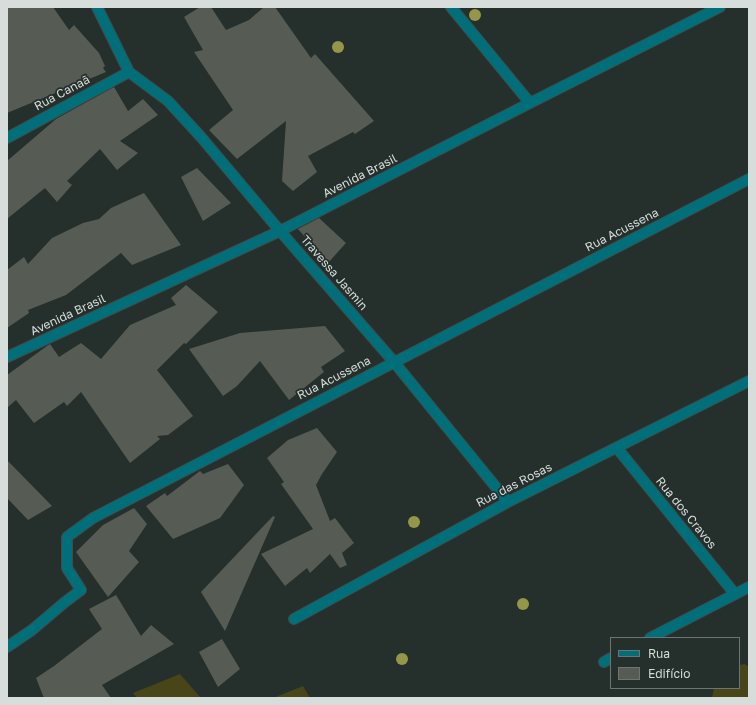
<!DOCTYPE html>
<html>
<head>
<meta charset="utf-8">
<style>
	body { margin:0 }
	#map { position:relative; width:756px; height:705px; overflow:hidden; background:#252f2c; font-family:"Golos Text",sans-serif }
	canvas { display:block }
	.frame { position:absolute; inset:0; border:8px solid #d6dddb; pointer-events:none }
	.legend { position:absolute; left:610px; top:637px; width:130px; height:52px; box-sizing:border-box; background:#252f2c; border:1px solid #6c7572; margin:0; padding:5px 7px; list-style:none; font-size:12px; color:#d6dddb }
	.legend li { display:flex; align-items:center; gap:8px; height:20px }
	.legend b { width:20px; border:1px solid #6c7572 }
</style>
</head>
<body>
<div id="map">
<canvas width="756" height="705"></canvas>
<div class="frame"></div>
<ul class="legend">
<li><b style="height:5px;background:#006f7a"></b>Rua</li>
<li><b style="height:11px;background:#565c54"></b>Edifício</li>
</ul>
</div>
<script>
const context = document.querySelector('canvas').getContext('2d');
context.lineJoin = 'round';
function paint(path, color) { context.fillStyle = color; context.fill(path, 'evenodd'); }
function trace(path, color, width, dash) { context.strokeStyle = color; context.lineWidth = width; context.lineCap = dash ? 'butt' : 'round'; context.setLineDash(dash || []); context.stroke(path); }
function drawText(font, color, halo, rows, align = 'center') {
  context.font = font + ' "Golos Text",sans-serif'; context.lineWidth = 3.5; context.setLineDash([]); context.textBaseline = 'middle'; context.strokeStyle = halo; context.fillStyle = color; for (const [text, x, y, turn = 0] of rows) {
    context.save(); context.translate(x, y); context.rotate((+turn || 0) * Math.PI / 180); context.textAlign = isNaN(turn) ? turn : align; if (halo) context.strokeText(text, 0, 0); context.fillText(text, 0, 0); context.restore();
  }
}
const green = new Path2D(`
	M 745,664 L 749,667 L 749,698 L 712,698 L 714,688 L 739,688 L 739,665 Z
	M 180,674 L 201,698 L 137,698 L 133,693 Z
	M 303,686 L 310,698 L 273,698 Z`);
const building = new Path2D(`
	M 7,7 L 53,7 L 69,30 L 74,25 L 99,53 L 105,66 L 103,68 L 106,72 L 7,113 Z
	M 200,7 L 211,7 L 226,30 L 249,20 L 264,7 L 275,7 L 311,58 L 315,54 L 374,121 L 355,134 L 353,132 L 308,156 L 317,172 L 293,191 L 282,181 L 286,121 L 237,159 L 209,130 L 233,110 L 194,52 L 203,50 L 184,17 Z
	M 114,87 L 128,111 L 143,99 L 158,115 L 120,141 L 138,153 L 117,170 L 100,149 L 67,181 L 72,185 L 57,202 L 45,188 L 7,219 L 7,161 L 56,119 Z
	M 197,168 L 231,203 L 203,221 L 181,177 Z
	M 144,193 L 181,245 L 132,265 L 121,253 L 66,295 L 28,310 L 29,313 L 7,328 L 7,270 L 24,257 L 28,264 L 52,238 L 83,223 L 99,219 L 111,208 Z
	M 319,218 L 346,243 L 328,263 L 298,229 Z
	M 186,285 L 218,312 L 186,344 L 184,343 L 157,370 L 193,416 L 168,435 L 157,436 L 160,439 L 130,463 L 81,392 L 67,406 L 64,402 L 34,423 L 16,400 L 7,408 L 7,375 L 47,346 L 50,344 L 59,357 L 81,343 L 101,359 L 130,325 L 176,305 L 171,298 Z
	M 325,326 L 345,351 L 321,367 L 324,372 L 289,400 L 260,361 L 237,386 L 223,396 L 189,349 L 240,333 Z
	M 317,428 L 337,452 L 322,474 L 316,485 L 330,521 L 335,518 L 354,543 L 342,553 L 347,565 L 340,568 L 330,554 L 310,573 L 307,568 L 285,586 L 261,554 L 313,529 L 281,484 L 284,482 L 267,458 L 288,440 Z
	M 7,460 L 52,506 L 28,520 L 7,498 Z
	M 228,464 L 244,485 L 220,518 L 173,539 L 146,506 L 165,493 L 167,496 L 200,471 L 203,474 Z
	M 134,508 L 147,524 L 129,551 L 139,562 L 108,597 L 76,552 L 103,525 Z
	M 273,516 L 275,517 L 225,631 L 201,592 Z
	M 116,595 L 141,636 L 151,625 L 174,644 L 102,685 L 111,698 L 44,698 L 36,678 L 54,666 L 102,629 L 89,609 Z
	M 222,639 L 240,669 L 218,687 L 199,652 Z`);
const minor = new Path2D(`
	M 97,7 L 129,72 L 168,101 L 201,137 L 280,231 L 394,362 L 508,502
	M 451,7 L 530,103
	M 7,138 L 129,72
	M 7,357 L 280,231 L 530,103 L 720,7
	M 617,448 L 735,594
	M 294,619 L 508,502 L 749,381
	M 650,638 L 749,587
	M 7,647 L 32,630 L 65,602 L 81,590 L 67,568 L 67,537 L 93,518 L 749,179
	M 604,662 L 611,658`);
const trees = [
	[475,15],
	[338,47],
	[414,522],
	[523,604],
	[402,659]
];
const streetNames = [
	["Rua Canaã",62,93,-28],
	["Avenida Brasil",360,176,-27],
	["Rua Acussena",622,230,-27],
	["Travessa Jasmin",334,273,49],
	["Avenida Brasil",68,315,-25],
	["Rua Acussena",334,378,-27],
	["Rua das Rosas",514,485,-27],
	["Rua dos Cravos",686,513,51]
];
paint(green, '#484618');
paint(building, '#565c54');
trace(minor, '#414b48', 12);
trace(minor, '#006f7a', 10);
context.fillStyle = '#959648';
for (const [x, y] of trees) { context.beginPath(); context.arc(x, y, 6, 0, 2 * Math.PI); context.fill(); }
drawText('12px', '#d6dddb', '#252f2c', streetNames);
</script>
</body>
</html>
